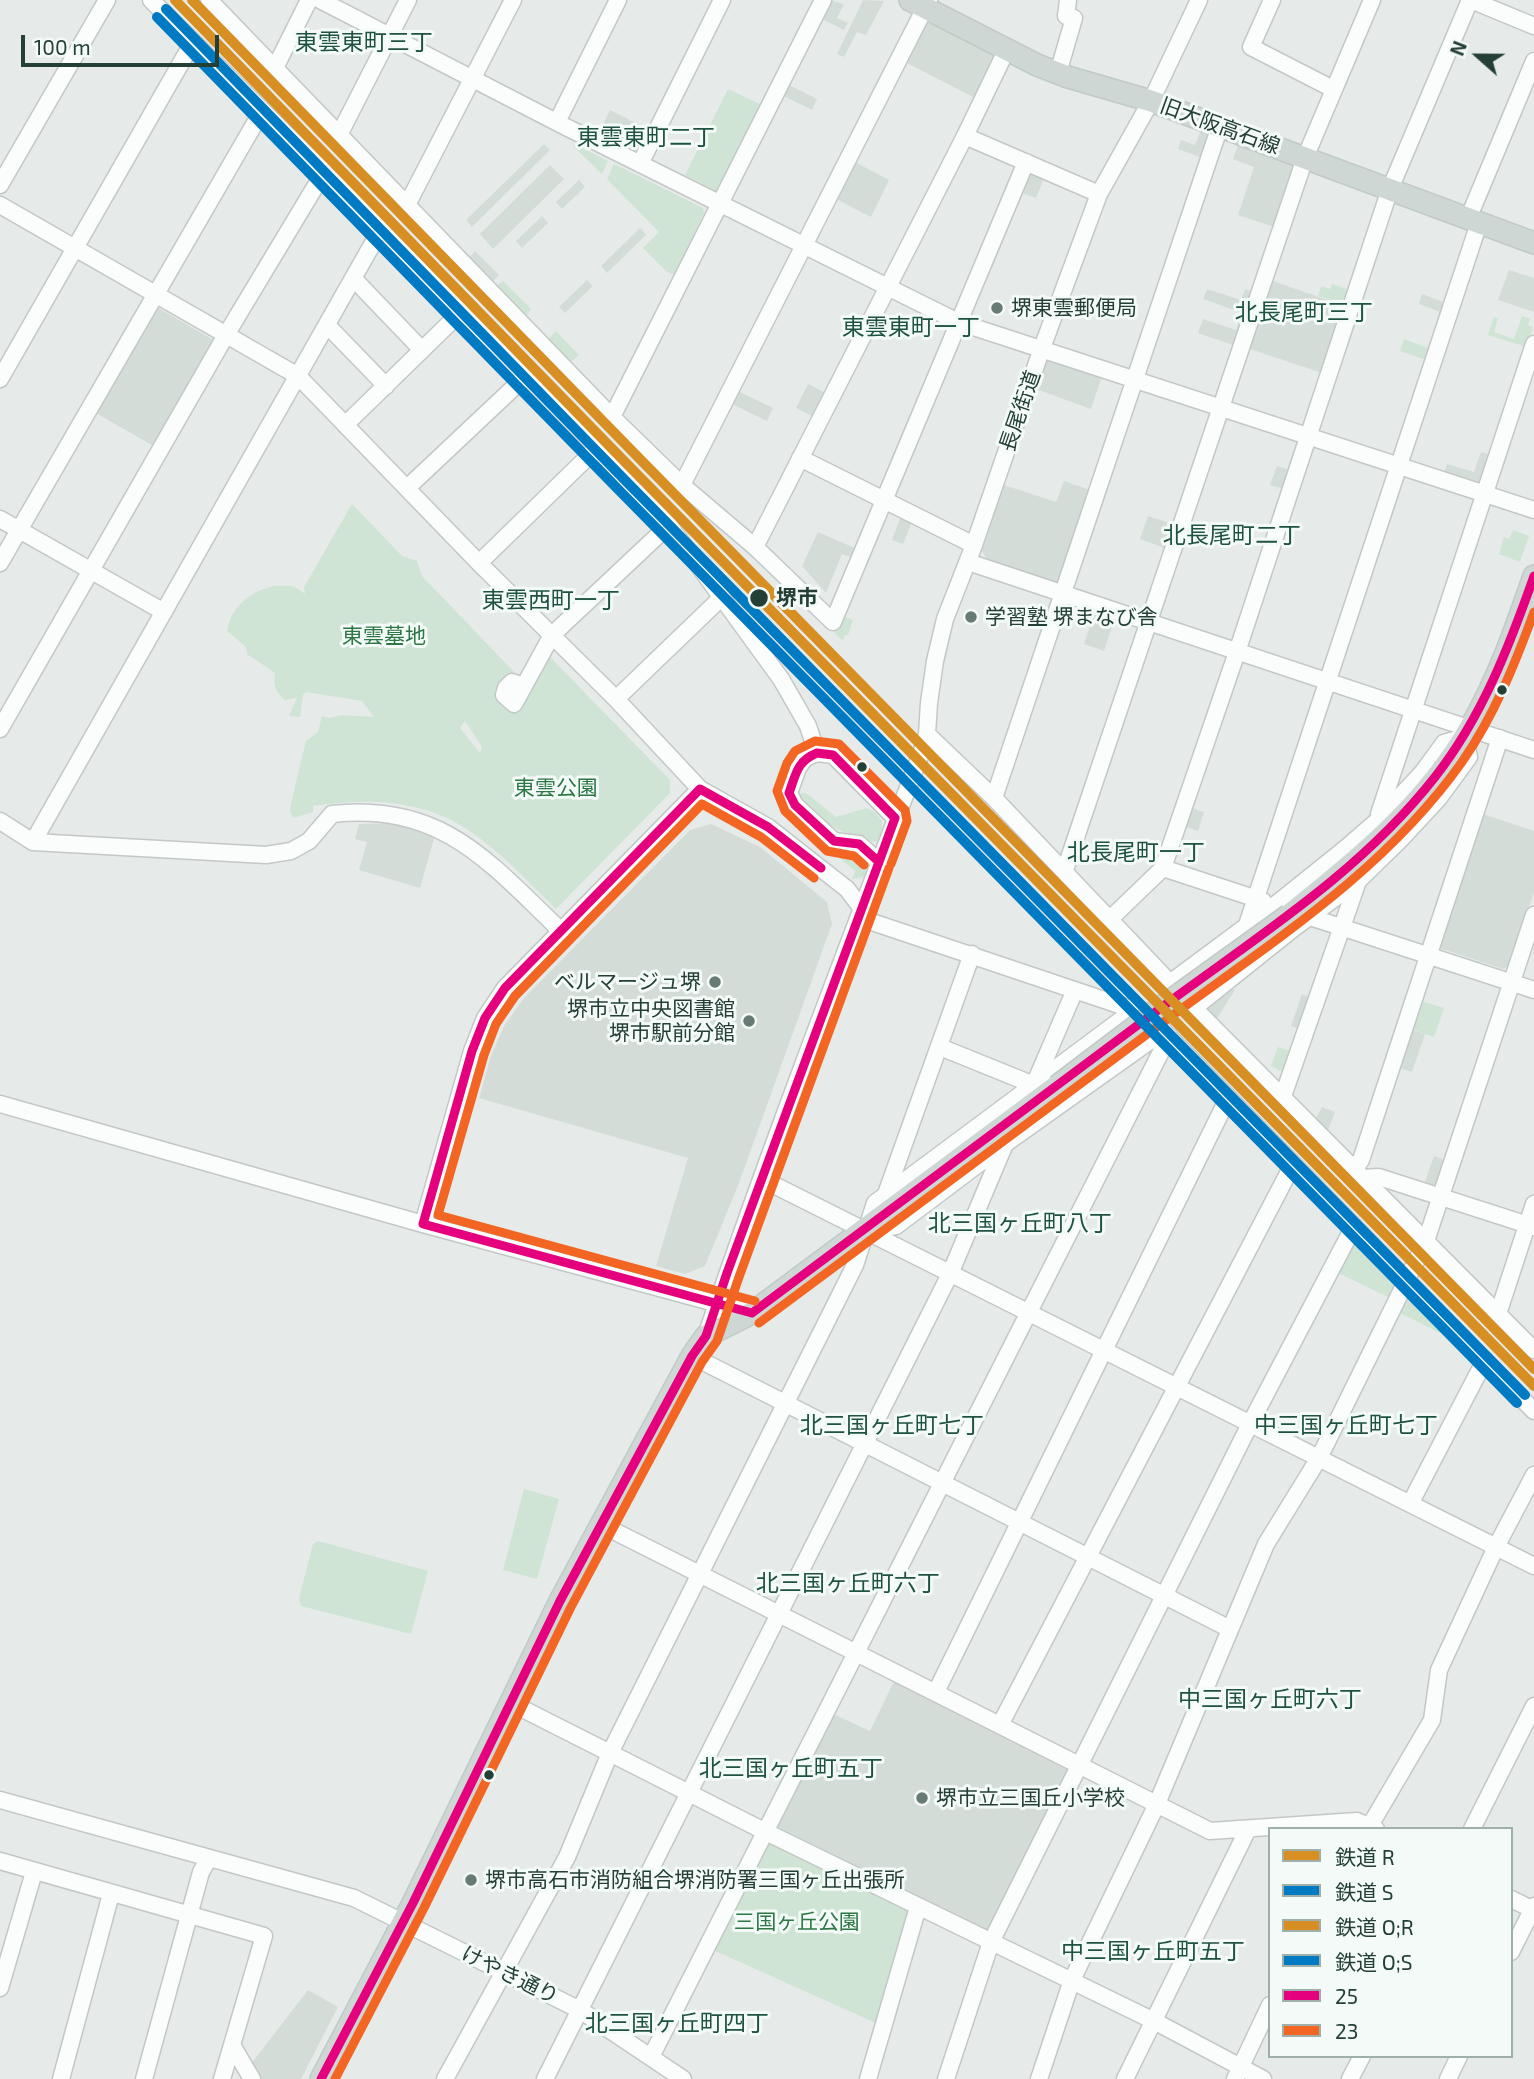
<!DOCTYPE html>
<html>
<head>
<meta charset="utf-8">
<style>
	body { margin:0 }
	#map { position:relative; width:1534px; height:2079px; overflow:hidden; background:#e6ebe9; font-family:"Exo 2","Noto Sans JP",sans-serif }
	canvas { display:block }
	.legend { position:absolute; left:1268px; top:1827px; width:245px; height:231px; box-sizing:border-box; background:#f4faf7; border:2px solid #a0afaa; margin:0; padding:9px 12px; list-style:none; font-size:21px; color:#233f36 }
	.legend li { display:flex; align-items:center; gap:14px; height:35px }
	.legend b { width:35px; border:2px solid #a0afaa }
	.north { position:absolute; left:1443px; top:21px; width:70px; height:70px; -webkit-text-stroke:5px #f4faf7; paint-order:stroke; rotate:291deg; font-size:19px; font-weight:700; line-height:28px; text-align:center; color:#233f36 }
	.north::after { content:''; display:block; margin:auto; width:24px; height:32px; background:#233f36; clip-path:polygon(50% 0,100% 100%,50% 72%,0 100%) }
	.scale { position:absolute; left:21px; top:35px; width:198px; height:32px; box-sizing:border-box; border:4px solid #233f36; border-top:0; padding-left:9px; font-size:21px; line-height:24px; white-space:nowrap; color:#233f36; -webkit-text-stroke:5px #f4faf7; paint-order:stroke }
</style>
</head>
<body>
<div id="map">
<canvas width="1534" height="2079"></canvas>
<ul class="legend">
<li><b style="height:9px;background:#d78e22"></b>鉄道 R</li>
<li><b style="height:9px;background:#007ac2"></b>鉄道 S</li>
<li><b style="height:9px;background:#d78e22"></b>鉄道 O;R</li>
<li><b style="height:9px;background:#007ac2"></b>鉄道 O;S</li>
<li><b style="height:9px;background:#e5007d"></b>25</li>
<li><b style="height:9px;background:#f26522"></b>23</li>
</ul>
<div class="north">N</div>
<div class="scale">100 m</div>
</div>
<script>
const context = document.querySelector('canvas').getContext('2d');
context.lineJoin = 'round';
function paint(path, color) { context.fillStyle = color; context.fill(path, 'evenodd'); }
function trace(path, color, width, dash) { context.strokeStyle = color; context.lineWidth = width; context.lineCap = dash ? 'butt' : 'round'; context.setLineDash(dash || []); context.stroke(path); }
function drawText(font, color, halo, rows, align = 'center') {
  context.font = font + ' "Exo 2","Noto Sans JP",sans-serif'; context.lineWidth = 6; context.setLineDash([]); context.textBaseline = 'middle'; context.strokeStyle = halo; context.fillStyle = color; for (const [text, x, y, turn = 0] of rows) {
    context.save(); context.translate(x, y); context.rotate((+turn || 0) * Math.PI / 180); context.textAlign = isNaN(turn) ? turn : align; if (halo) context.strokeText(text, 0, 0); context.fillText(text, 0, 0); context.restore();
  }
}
const built = new Path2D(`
	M 829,0 L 844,4 L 837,18 L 848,23 L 844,30 L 820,18 Z
	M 863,0 L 884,1 L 866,35 L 857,32 L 844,57 L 837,54 Z
	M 930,23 L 996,56 L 975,98 L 905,62 L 924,24 Z
	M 787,84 L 817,99 L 812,110 L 782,95 Z
	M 610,110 L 650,130 L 642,146 L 633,150 L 599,133 Z
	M 1202,128 L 1209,131 L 1212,136 L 1203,158 L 1178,149 L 1181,140 L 1195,145 Z
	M 1239,143 L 1293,163 L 1295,168 L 1274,227 L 1238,215 L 1254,167 L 1233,159 Z
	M 544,144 L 550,150 L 472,227 L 466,220 Z
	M 855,162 L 889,180 L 871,217 L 836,199 Z
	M 550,165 L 564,179 L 493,249 L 480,234 Z
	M 1033,172 L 1045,176 L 1036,198 L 1020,192 L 1028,174 Z
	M 579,180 L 585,187 L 562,209 L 556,202 Z
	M 542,216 L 548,223 L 522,248 L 516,241 Z
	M 640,228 L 646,235 L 607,273 L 601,266 Z
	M 475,251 L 499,275 L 493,281 L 469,258 Z
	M 1509,270 L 1534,278 L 1534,312 L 1498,300 Z
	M 587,280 L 593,286 L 565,313 L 559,307 Z
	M 1270,280 L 1345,306 L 1322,373 L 1247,348 Z
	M 1207,289 L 1241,300 L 1245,289 L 1255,292 L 1236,346 L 1198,333 L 1203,319 L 1236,330 L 1242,313 L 1203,299 Z
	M 1422,294 L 1446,303 L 1443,313 L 1419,304 Z
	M 155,306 L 217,342 L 157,448 L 94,412 Z
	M 1051,359 L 1102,376 L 1091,409 L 1036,389 L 1045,362 Z
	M 808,384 L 826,393 L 814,417 L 796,408 Z
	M 738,391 L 773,408 L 767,421 L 732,404 Z
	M 1481,452 L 1491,455 L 1482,483 L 1477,486 L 1443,475 L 1447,464 L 1474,472 Z
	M 1277,466 L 1289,470 L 1283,489 L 1270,485 Z
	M 1064,481 L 1093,491 L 1060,587 L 988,562 L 982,551 L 1004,485 L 1056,502 Z
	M 901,516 L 911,520 L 911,524 L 903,544 L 892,540 Z
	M 1148,516 L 1175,525 L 1167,549 L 1140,539 Z
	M 818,532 L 857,549 L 854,558 L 842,554 L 826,593 L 802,566 Z
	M 1095,611 L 1115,618 L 1104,651 L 1084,644 Z
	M 1192,808 L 1204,812 L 1198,831 L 1186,827 Z
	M 1480,813 L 1534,831 L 1534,892 L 1509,966 L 1503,969 L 1439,948 Z
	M 394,823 L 435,835 L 420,888 L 359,870 L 367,842 L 355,839 L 359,824 Z
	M 711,824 L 760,847 L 827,902 L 832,924 L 739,1183 L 705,1266 L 685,1274 L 656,1266 L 688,1158 L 479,1098 L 491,1056 L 504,1026 L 524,998 L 690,830 Z
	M 1226,986 L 1235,990 L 1216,1020 L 1202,1006 Z
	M 1302,994 L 1311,998 L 1301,1029 L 1291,1026 Z
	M 1408,1029 L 1425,1034 L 1412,1072 L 1396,1067 Z
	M 1322,1107 L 1335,1112 L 1329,1128 L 1326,1131 L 1315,1120 Z
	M 1434,1156 L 1445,1160 L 1438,1182 L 1427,1188 L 1423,1187 Z
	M 894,1681 L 1068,1770 L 987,1931 L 776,1826 L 833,1714 L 870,1731 Z
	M 308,1990 L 338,2007 L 301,2079 L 262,2079 L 251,2064 Z`);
const green = new Path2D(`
	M 728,89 L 764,106 L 721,190 L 716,191 L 685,175 Z
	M 574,144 L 608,161 L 602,174 L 573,146 Z
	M 614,164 L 703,208 L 704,213 L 674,275 L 667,272 L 643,248 L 659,232 L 607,179 Z
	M 503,281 L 531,309 L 526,317 L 495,287 Z
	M 1332,284 L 1350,290 L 1345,305 L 1318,296 L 1321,286 L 1330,289 Z
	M 1522,316 L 1530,319 L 1528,325 L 1533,327 L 1527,347 L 1488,335 L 1494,317 L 1498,318 L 1494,332 L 1514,339 Z
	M 556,331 L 579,355 L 570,363 L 547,340 Z
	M 1404,339 L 1431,349 L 1426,360 L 1400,351 Z
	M 352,504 L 402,556 L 417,561 L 422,576 L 519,677 L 498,694 L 549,656 L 670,780 L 670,793 L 556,909 C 528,882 500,851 468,830 C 423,799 365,798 313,806 L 313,812 L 293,818 L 290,811 L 291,803 L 306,741 L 318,732 L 322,716 L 330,718 L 341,715 L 374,717 L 362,701 L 306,692 L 303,695 L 300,717 L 289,716 L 297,698 L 285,700 C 275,692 273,685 275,673 L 247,654 L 246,647 L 227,631 C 231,602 262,582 290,586 C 295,586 301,591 305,594 L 304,587 ZM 465,721 L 482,747 L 480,753 L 460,728 Z
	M 1513,530 L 1529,536 L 1520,562 L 1499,554 L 1504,537 L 1509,539 Z
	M 841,615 L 853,620 L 848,635 L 845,635 L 843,641 L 834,632 Z
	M 801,793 L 806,793 L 836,817 L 867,808 L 875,812 L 882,821 L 882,830 L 877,842 C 846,836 818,823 800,795 Z
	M 831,851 C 848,850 861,849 868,867 L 864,877 L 852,879 L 855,871 Z
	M 1418,1000 L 1444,1008 L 1434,1037 L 1408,1028 Z
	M 1278,1047 L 1293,1052 L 1286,1074 L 1271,1066 Z
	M 1356,1239 L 1399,1280 L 1392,1299 L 1334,1271 Z
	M 1412,1293 L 1445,1328 L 1440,1333 L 1398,1312 L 1406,1294 Z
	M 524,1489 L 559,1499 L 537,1579 L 503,1570 Z
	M 318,1541 L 428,1571 L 411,1634 L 301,1606 L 299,1598 L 313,1544 Z
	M 771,1842 L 906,1910 L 909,1915 L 878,2024 L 713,1950 L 767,1844 Z`);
const minor = new Path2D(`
	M 151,0 L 387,234 L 597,448 L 669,525 L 781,679 L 808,726 L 817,753
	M 209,0 L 612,417 L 682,485 L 755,547 L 833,622 L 1026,162
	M 320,0 L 562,125 L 958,322 L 1534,510
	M 1272,0 L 1251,47 L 1333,89
	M 1471,0 L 1534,26
	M 275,68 L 309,0
	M 1058,73 L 1074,18 L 1066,16 L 1068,0
	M 557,122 L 618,0
	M 339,135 L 408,0
	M 965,136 L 1099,194
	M 640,164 L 722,0
	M 0,185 L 107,0
	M 0,205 L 298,376 L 479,563 L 616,699 L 700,789 L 768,827 L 847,889 L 872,922 L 1134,1010 L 1144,1011 L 1534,1411
	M 407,205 L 513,0
	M 1468,219 L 1534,61
	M 353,278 L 422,350
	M 327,325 L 386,386
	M 0,379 L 193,42
	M 612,417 L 823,0
	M 345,425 L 462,311
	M 800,458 L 974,545
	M 682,485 L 929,0
	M 407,488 L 526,376
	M 0,519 L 164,612
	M 755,547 L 965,136 L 1007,49
	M 968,562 L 1534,750
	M 0,563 L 262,111
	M 479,563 L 597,448
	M 524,686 L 514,704 L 504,695 L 506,688 L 512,682 L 524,686 L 552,635 L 669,525
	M 616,699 L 722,597
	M 0,729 L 226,335 L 324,172
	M 927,734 L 994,798 L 1194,1008 L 1534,1350
	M 994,798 L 1220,126
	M 1379,814 L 1534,344
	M 0,821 L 33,842 L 266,855 L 291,851 L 309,841 L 332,814 C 442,802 489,862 562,932
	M 33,842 L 381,229
	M 879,862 L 859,844 L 834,841 L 795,805 L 789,793 L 798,768 L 805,758 L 817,753 L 833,755 L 895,818
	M 1163,868 L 1263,901
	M 1065,870 L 1305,158 L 1372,0
	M 1310,917 L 1534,990
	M 1110,919 L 1163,868 L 1237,652 L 1390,189 L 1470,0
	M 1247,925 L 1479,223
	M 1170,983 L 1275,905 L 1346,848 L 1377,821 L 1422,773 L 1444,743 L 1465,737 L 1469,757 L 1439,798 L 1400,840 L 1358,881 L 1294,928 L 1194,1008
	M 940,1047 L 1034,1085 L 1075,990
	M 1283,1096 L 1358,881
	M 0,1104 L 423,1224 L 752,1313
	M 1354,1169 L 1361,1160 L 1500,738
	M 1362,1178 L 1379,1177 L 1534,1227
	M 762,1179 L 1534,1566
	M 886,1194 L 972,954
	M 423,1224 L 472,1051 L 485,1018 L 505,988 L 700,789
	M 864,1231 L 896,1226 L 1005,1144 L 1164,1031
	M 1498,1314 L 1534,1204
	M 706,1336 C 773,1139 848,945 922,751 L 927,734 L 929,703 L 935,661 L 945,619 L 974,545 L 1042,348 L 1099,194 L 1151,101 L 1199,0
	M 692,1356 L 1230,1629
	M 1410,1504 L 1485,1360
	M 600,1524 L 1210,1831 L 1357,1821 L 1376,1829
	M 936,1692 L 1228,1098
	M 511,1703 L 766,1832 L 1154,2021 L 1263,2079
	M 1000,1725 L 1293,1164
	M 0,1800 L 354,1898 L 580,2010 L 683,2079
	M 1368,1829 L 1432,1720 L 1439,1670 L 1496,1547 L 1534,1475
	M 1472,1829 L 1534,1706
	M 0,1861 L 264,1936 L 232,2045 L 252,2079
	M 1511,1899 L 1534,1910
	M 1511,1952 L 1534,1906
	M 0,1988 L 34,1872
	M 651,2057 L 1169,1036
	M 61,2079 L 111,1894
	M 144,2079 L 201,1872 L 209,1858
	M 222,2079 L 232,2045
	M 445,2079 L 567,1857 L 610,1753 L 855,1265 L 875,1203 L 1134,1010
	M 545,2079 L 950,1274 L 1005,1144
	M 868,2079 L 918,1907
	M 946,2079 L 991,1942 L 1250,1424 L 1354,1226
	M 1039,2079 L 1072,1980 L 1156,1806 L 1266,1544 L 1319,1458 L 1426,1241 L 1534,915
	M 1125,2079 L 1248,1829
	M 1235,2079 L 1270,2005
	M 1350,2079 L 1362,2056
	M 1448,2079 L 1459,2056`);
const major = new Path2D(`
	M 910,0 L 1037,65 L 1068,77 L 1151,101 L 1534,243
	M 1289,915 C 1357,861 1426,805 1470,728 C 1498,680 1516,628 1534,576
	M 321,2079 L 413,1903 L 560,1601 L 692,1356 L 706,1336 L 752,1313 L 1057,1086`);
const majorBridge = new Path2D(`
	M 1057,1086 L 1160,1008 L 1289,915`);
const bus1 = new Path2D(`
	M 817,753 L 833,755 L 895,818 L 879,862 L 859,844 L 834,841 L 795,805 L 789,793 C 796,774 797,761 817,753 Z
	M 752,1313 C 888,1212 1022,1111 1158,1010 C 1255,938 1359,874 1435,777 C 1482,717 1509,647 1534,576
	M 752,1313 L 423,1224 L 472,1051 L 485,1018 L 505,988 L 700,789 L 768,827 L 821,868
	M 321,2079 L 413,1903 L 560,1601 L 692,1356 L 706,1336 L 727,1273 L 879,862`);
const bus2 = new Path2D(`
	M 864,865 L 854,856 L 827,851 L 785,811 L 777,791 L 787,763 L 795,751 L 815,741 L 839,744 L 905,810 L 907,821 L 891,864
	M 755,1301 L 438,1215 L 484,1055 L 496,1024 L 515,996 L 702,804 L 761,837 L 814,878
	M 759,1323 C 884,1230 1009,1137 1134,1044 C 1249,956 1377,882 1462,762 C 1494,716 1515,664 1534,612
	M 335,2079 L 424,1908 L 571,1607 L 702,1362 L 717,1341 L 739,1277 L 889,868`);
const rail1 = new Path2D(`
	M 175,0 L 626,463 L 1534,1386`);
const rail2 = new Path2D(`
	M 166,9 L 617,472 L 1525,1395`);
const rail3 = new Path2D(`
	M 192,0 L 635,454 L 1534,1369`);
const rail4 = new Path2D(`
	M 157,17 L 609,480 L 1517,1403`);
const markers = [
	[997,308,7,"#677b75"],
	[759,598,10,"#233f36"],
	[971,617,7,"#677b75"],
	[1502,690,6,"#233f36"],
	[862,767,6,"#233f36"],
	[715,982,7,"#677b75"],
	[749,1021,7,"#677b75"],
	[489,1775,6,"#233f36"],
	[922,1798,7,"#677b75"],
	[471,1880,7,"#677b75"]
];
const streetNames = [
	["旧大阪高石線",1220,126,20],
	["長尾街道",1020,411,-71],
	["けやき通り",510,1975,26]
];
const poiNames = [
	["堺東雲郵便局",1011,308],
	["学習塾 堺まなび舎",985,617],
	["ベルマージュ堺",701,982,"right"],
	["堺市立中央図書館",735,1009,"right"],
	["堺市駅前分館",735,1033,"right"],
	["堺市立三国丘小学校",936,1798],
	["堺市高石市消防組合堺消防署三国ヶ丘出張所",485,1880]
];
const stopNames = [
	["堺市",776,598]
];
const parkNames = [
	["東雲墓地",384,636],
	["東雲公園",556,788],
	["三国ヶ丘公園",797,1922]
];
const neighbourhoodNames = [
	["東雲東町三丁",364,42],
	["東雲東町二丁",646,137],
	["北長尾町三丁",1304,312],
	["東雲東町一丁",911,327],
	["北長尾町二丁",1232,535],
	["東雲西町一丁",551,600],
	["北長尾町一丁",1136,852],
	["北三国ヶ丘町八丁",1020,1223],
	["北三国ヶ丘町七丁",892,1425],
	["中三国ヶ丘町七丁",1346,1425],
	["北三国ヶ丘町六丁",848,1583],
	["中三国ヶ丘町六丁",1270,1699],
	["北三国ヶ丘町五丁",791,1768],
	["中三国ヶ丘町五丁",1153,1951],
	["北三国ヶ丘町四丁",677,2023]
];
paint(built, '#d4dcd8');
paint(green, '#cfe4d5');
trace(minor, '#c3c8c6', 19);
trace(major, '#c2cac7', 24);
trace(minor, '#fbfcfc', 16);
trace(major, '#ced7d4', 21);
trace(majorBridge, '#c2cac7', 24, []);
trace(majorBridge, '#ced7d4', 21);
trace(bus1, '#e5007d', 9);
trace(bus2, '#f26522', 9);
trace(rail1, '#d78e22', 10);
trace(rail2, '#007ac2', 10);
trace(rail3, '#d78e22', 10);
trace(rail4, '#007ac2', 10);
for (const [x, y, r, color] of markers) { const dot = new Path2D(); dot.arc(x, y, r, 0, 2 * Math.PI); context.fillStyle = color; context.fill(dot); trace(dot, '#f4faf7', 2.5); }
drawText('21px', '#233f36', '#f4faf7', streetNames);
drawText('21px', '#233f36', '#f4faf7', poiNames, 'left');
drawText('bold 21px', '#233f36', '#f4faf7', stopNames, 'left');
drawText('21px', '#2c7745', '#f4faf7', parkNames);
drawText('23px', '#1e5243', '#f4faf7', neighbourhoodNames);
</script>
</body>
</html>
